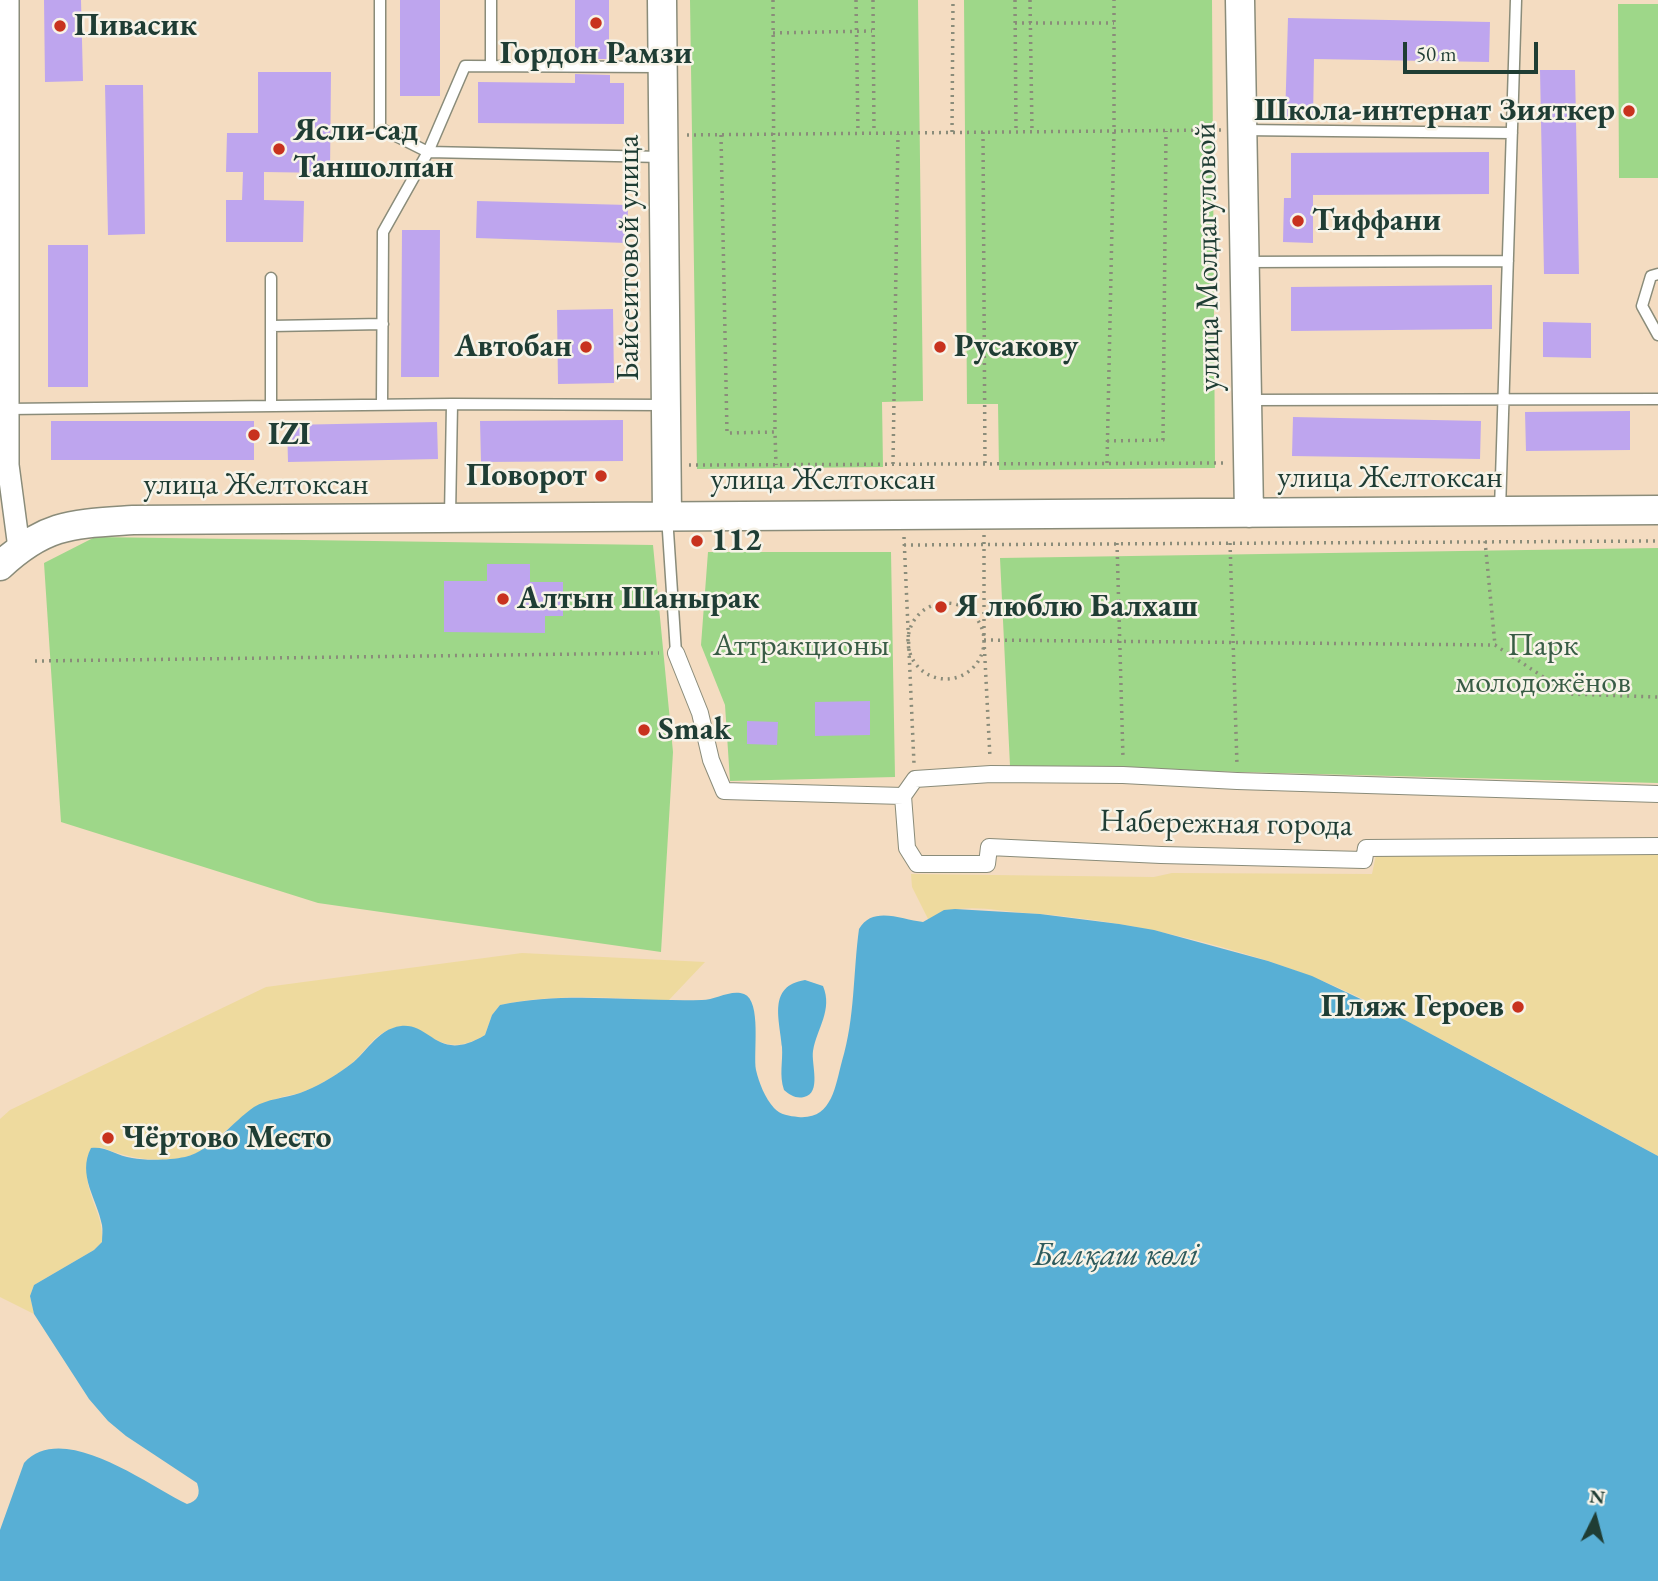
<!DOCTYPE html>
<html>
<head>
<meta charset="utf-8">
<style>
	body { margin:0 }
	#map { position:relative; width:1658px; height:1581px; overflow:hidden; background:#f4dcc1; font-family:"EB Garamond",serif }
	canvas { display:block }
	.north { position:absolute; left:1560px; top:1483px; width:70px; height:70px; -webkit-text-stroke:5px #f7f3e8; paint-order:stroke; rotate:6deg; font-size:19px; font-weight:700; line-height:28px; text-align:center; color:#1f3d34 }
	.north::after { content:''; display:block; margin:auto; width:24px; height:32px; background:#1f3d34; clip-path:polygon(50% 0,100% 100%,50% 72%,0 100%) }
	.scale { position:absolute; left:1403px; top:42px; width:135px; height:32px; box-sizing:border-box; border:4px solid #1f3d34; border-top:0; padding-left:9px; font-size:21px; line-height:24px; white-space:nowrap; color:#1f3d34; -webkit-text-stroke:5px #f7f3e8; paint-order:stroke }
</style>
</head>
<body>
<div id="map">
<canvas width="1658" height="1581"></canvas>
<div class="north">N</div>
<div class="scale">50 m</div>
</div>
<script>
const context = document.querySelector('canvas').getContext('2d');
context.lineJoin = 'round';
function paint(path, color) { context.fillStyle = color; context.fill(path, 'evenodd'); }
function trace(path, color, width, dash) { context.strokeStyle = color; context.lineWidth = width; context.lineCap = dash ? 'butt' : 'round'; context.setLineDash(dash || []); context.stroke(path); }
function drawText(font, color, halo, rows, align = 'center') {
  context.font = font + ' "EB Garamond",serif'; context.lineWidth = 5; context.setLineDash([]); context.textBaseline = 'middle'; context.strokeStyle = halo; context.fillStyle = color; for (const [text, x, y, turn = 0] of rows) {
    context.save(); context.translate(x, y); context.rotate((+turn || 0) * Math.PI / 180); context.textAlign = isNaN(turn) ? turn : align; if (halo) context.strokeText(text, 0, 0); context.fillText(text, 0, 0); context.restore();
  }
}
const green = new Path2D(`
	M 690,0 L 918,0 L 923,401 L 882,402 L 883,467 L 697,469 Z
	M 964,0 L 1212,0 L 1215,468 L 999,470 L 998,404 L 967,404 Z
	M 1618,4 L 1658,4 L 1658,178 L 1619,178 Z
	M 95,537 L 653,545 L 673,752 L 661,952 L 318,903 L 61,822 L 44,563 Z
	M 1658,548 L 1658,783 L 1010,766 L 1000,558 Z
	M 708,552 L 891,552 L 895,777 L 730,781 L 725,705 L 701,645 Z`);
const sand = new Path2D(`
	M 1658,854 L 1658,1156 C 1588,1118 1518,1080 1448,1043 C 1403,1019 1357,994 1310,976 C 1221,942 1120,919 1026,913 C 995,911 954,900 929,921 L 912,887 L 911,874 L 1154,877 L 1172,873 L 1372,874 L 1376,855 Z
	M 522,953 L 705,962 L 668,1001 C 612,998 556,993 500,1005 L 492,1015 L 485,1035 C 434,1066 425,1012 386,1031 C 370,1039 362,1057 347,1067 C 333,1077 317,1087 300,1093 C 292,1095 282,1096 274,1100 C 258,1107 239,1120 225,1131 C 218,1136 212,1144 205,1149 C 176,1167 131,1160 101,1147 L 88,1155 C 87,1165 86,1178 89,1188 C 94,1209 103,1218 102,1242 L 94,1250 L 34,1285 L 30,1296 L 34,1314 L 0,1297 L 0,1119 L 10,1110 L 266,987 Z`);
const water = new Path2D(`
	M 955,909 L 1040,914 L 1119,924 L 1154,930 L 1268,961 L 1312,976 L 1405,1020 L 1658,1156 L 1658,1581 L 0,1581 L 0,1530 L 24,1463 C 63,1420 147,1485 187,1504 C 198,1501 201,1494 197,1483 L 126,1436 L 108,1421 L 89,1399 L 34,1314 L 30,1296 L 34,1285 L 94,1250 L 102,1242 C 102,1236 103,1230 102,1225 C 97,1199 77,1175 91,1148 C 106,1146 117,1156 132,1158 C 147,1161 170,1160 185,1157 C 213,1150 232,1122 254,1107 C 267,1099 285,1098 300,1093 C 317,1087 333,1077 347,1067 C 366,1055 376,1029 401,1026 C 432,1023 437,1064 485,1035 L 492,1015 L 500,1005 C 567,991 635,1002 702,1000 C 715,1000 731,989 744,994 C 762,1001 753,1053 756,1070 C 759,1083 765,1098 774,1108 C 780,1115 790,1116 798,1117 C 832,1120 835,1087 842,1061 C 855,1018 853,973 859,929 C 873,905 902,920 923,922 L 944,910 Z
	M 805,980 L 823,986 C 833,1010 817,1028 813,1051 C 811,1064 822,1093 804,1097 C 796,1099 790,1095 784,1090 C 779,1075 783,1062 782,1047 C 780,1020 767,986 805,980 Z`);
const building = new Path2D(`
	M 44,0 L 81,0 L 83,81 L 45,82 Z
	M 400,0 L 440,0 L 440,96 L 400,96 Z
	M 575,0 L 609,0 L 609,59 L 575,59 Z
	M 1288,18 L 1490,22 L 1489,62 L 1314,59 L 1313,121 L 1285,120 Z
	M 1540,70 L 1575,70 L 1579,274 L 1544,274 Z
	M 258,72 L 331,72 L 330,173 L 264,172 L 264,200 L 304,201 L 303,242 L 226,242 L 226,200 L 242,200 L 243,172 L 226,172 L 227,133 L 258,133 Z
	M 575,74 L 610,75 L 610,83 L 624,83 L 624,124 L 478,123 L 478,82 L 575,83 Z
	M 105,85 L 143,85 L 145,234 L 108,235 Z
	M 1489,152 L 1489,194 L 1313,195 L 1313,243 L 1283,242 L 1284,198 L 1291,198 L 1291,153 Z
	M 477,201 L 628,205 L 627,243 L 476,238 Z
	M 402,230 L 440,230 L 439,377 L 401,377 Z
	M 48,245 L 88,245 L 88,387 L 48,387 Z
	M 1492,285 L 1492,329 L 1291,331 L 1291,287 Z
	M 613,309 L 614,383 L 558,384 L 557,310 Z
	M 1543,322 L 1591,323 L 1591,358 L 1543,357 Z
	M 1630,411 L 1630,450 L 1526,451 L 1525,412 Z
	M 1293,417 L 1481,421 L 1480,459 L 1292,456 Z
	M 623,420 L 623,461 L 481,462 L 480,421 Z
	M 51,421 L 254,421 L 254,460 L 51,460 Z
	M 437,422 L 438,459 L 288,462 L 287,425 Z
	M 487,564 L 530,564 L 530,582 L 563,582 L 563,616 L 545,616 L 545,633 L 444,632 L 444,581 L 487,581 Z
	M 870,701 L 870,735 L 815,736 L 815,702 Z
	M 747,721 L 778,722 L 777,745 L 747,744 Z`);
const path = new Path2D(`
	M 773,0 L 775,432
	M 856,0 L 858,133
	M 873,0 L 874,133
	M 1015,0 L 1016,131
	M 1030,0 L 1032,131
	M 1015,23 L 1114,23
	M 773,33 L 872,31
	M 952,132 L 953,0
	M 983,132 L 985,464
	M 687,135 L 1221,130
	M 721,135 L 727,433 L 775,432 L 776,465
	M 1107,441 L 1163,440 L 1166,131
	M 1107,463 L 1114,131 L 1114,0
	M 893,464 L 898,134
	M 689,465 L 1228,463
	M 984,535 L 984,640 L 990,758
	M 904,537 L 914,764
	M 1485,541 L 1495,645
	M 1117,543 L 1123,758
	M 1230,543 L 1237,765
	M 904,545 L 1658,541
	M908 641a38 38 0 1 1 76 0a38 38 0 1 1-76 0Z
	M 984,640 L 1495,645 L 1569,694 L 1658,697
	M 35,661 L 659,653`);
const service = new Path2D(`
	M 380,0 L 380,128 L 428,152 L 465,66 L 660,67
	M 491,0 L 491,66
	M 1242,130 L 1512,133
	M 1245,262 L 1508,261
	M 1658,274 L 1651,276 L 1642,306 L 1658,335
	M 271,278 L 271,406
	M 271,326 L 383,324
	M 1248,400 L 1658,399
	M 382,404 L 383,232 L 428,152 L 662,157
	M 452,404 L 666,405
	M 7,409 L 452,404 L 450,516
	M 1500,510 L 1516,0
	M 667,516 L 676,653`);
const pedestrian = new Path2D(`
	M 676,653 L 700,713 L 711,760 L 724,791 L 903,796
	M 1658,794 L 1237,781 L 1123,775 L 991,774 L 915,779 L 903,796 L 907,848 L 917,864 L 987,864 L 989,847 L 1161,855 L 1364,860 L 1366,848 L 1658,846`);
const minor = new Path2D(`
	M 8,0 L 8,465 L 19,548`);
const tertiary = new Path2D(`
	M 662,0 L 667,515
	M 1240,0 L 1249,513
	M 0,566 C 46,523 73,524 133,520 L 1658,510`);
const markers = [
	[596,23,7,"#c8321e"],
	[60,26,7,"#c8321e"],
	[1629,111,7,"#c8321e"],
	[279,149,7,"#c8321e"],
	[1298,221,7,"#c8321e"],
	[586,347,7,"#c8321e"],
	[940,347,7,"#c8321e"],
	[254,435,7,"#c8321e"],
	[601,476,7,"#c8321e"],
	[697,541,7,"#c8321e"],
	[503,599,7,"#c8321e"],
	[941,607,7,"#c8321e"],
	[644,730,7,"#c8321e"],
	[1518,1007,7,"#c8321e"],
	[108,1138,7,"#c8321e"]
];
const poiNames = [
	["Пивасик",74,26],
	["Гордон Рамзи",596,54,"center"],
	["Школа-интернат Зияткер",1615,111,"right"],
	["Ясли-сад",293,131],
	["Таншолпан",293,168],
	["Тиффани",1312,221],
	["Автобан",572,347,"right"],
	["Русакову",954,347],
	["IZI",268,435],
	["Поворот",587,476,"right"],
	["112",711,541],
	["Алтын Шанырак",517,599],
	["Я люблю Балхаш",955,607],
	["Smak",658,730],
	["Пляж Героев",1504,1007,"right"],
	["Чёртово Место",122,1138]
];
const streetNames = [
	["улица Молдагуловой",1208,257,-91],
	["Байсеитовой улица",629,258,-90],
	["улица Желтоксан",1390,478],
	["улица Желтоксан",823,480],
	["улица Желтоксан",256,485],
	["Набережная города",1226,824,1]
];
const parkNames = [
	["Аттракционы",801,646],
	["Парк",1543,646],
	["молодожёнов",1543,683]
];
const waterNames = [
	["Балқаш көлі",1116,1256]
];
paint(green, '#9ed789');
paint(sand, '#eeda9e');
paint(water, '#58afd5');
paint(building, '#bea5ee');
trace(service, '#8a8c7a', 13);
trace(pedestrian, '#8a8c7a', 18);
trace(minor, '#8a8c7a', 24);
trace(tertiary, '#8a8c7a', 31);
trace(path, '#8a8c7a', 3.5, [2, 5]);
trace(service, '#fff', 10);
trace(pedestrian, '#fff', 16);
trace(minor, '#fff', 21);
trace(tertiary, '#fff', 28);
for (const [x, y, r, color] of markers) { const dot = new Path2D(); dot.arc(x, y, r, 0, 2 * Math.PI); context.fillStyle = color; context.fill(dot); trace(dot, '#f7f3e8', 2.5); }
drawText('bold 32px', '#1f3d34', '#f7f3e8', poiNames, 'left');
drawText('32px', '#1f3d34', '#f7f3e8', streetNames);
drawText('32px', '#385c45', '#f7f3e8', parkNames);
drawText('italic 33px', '#2d5a5c', '#f7f3e8', waterNames);
</script>
</body>
</html>
